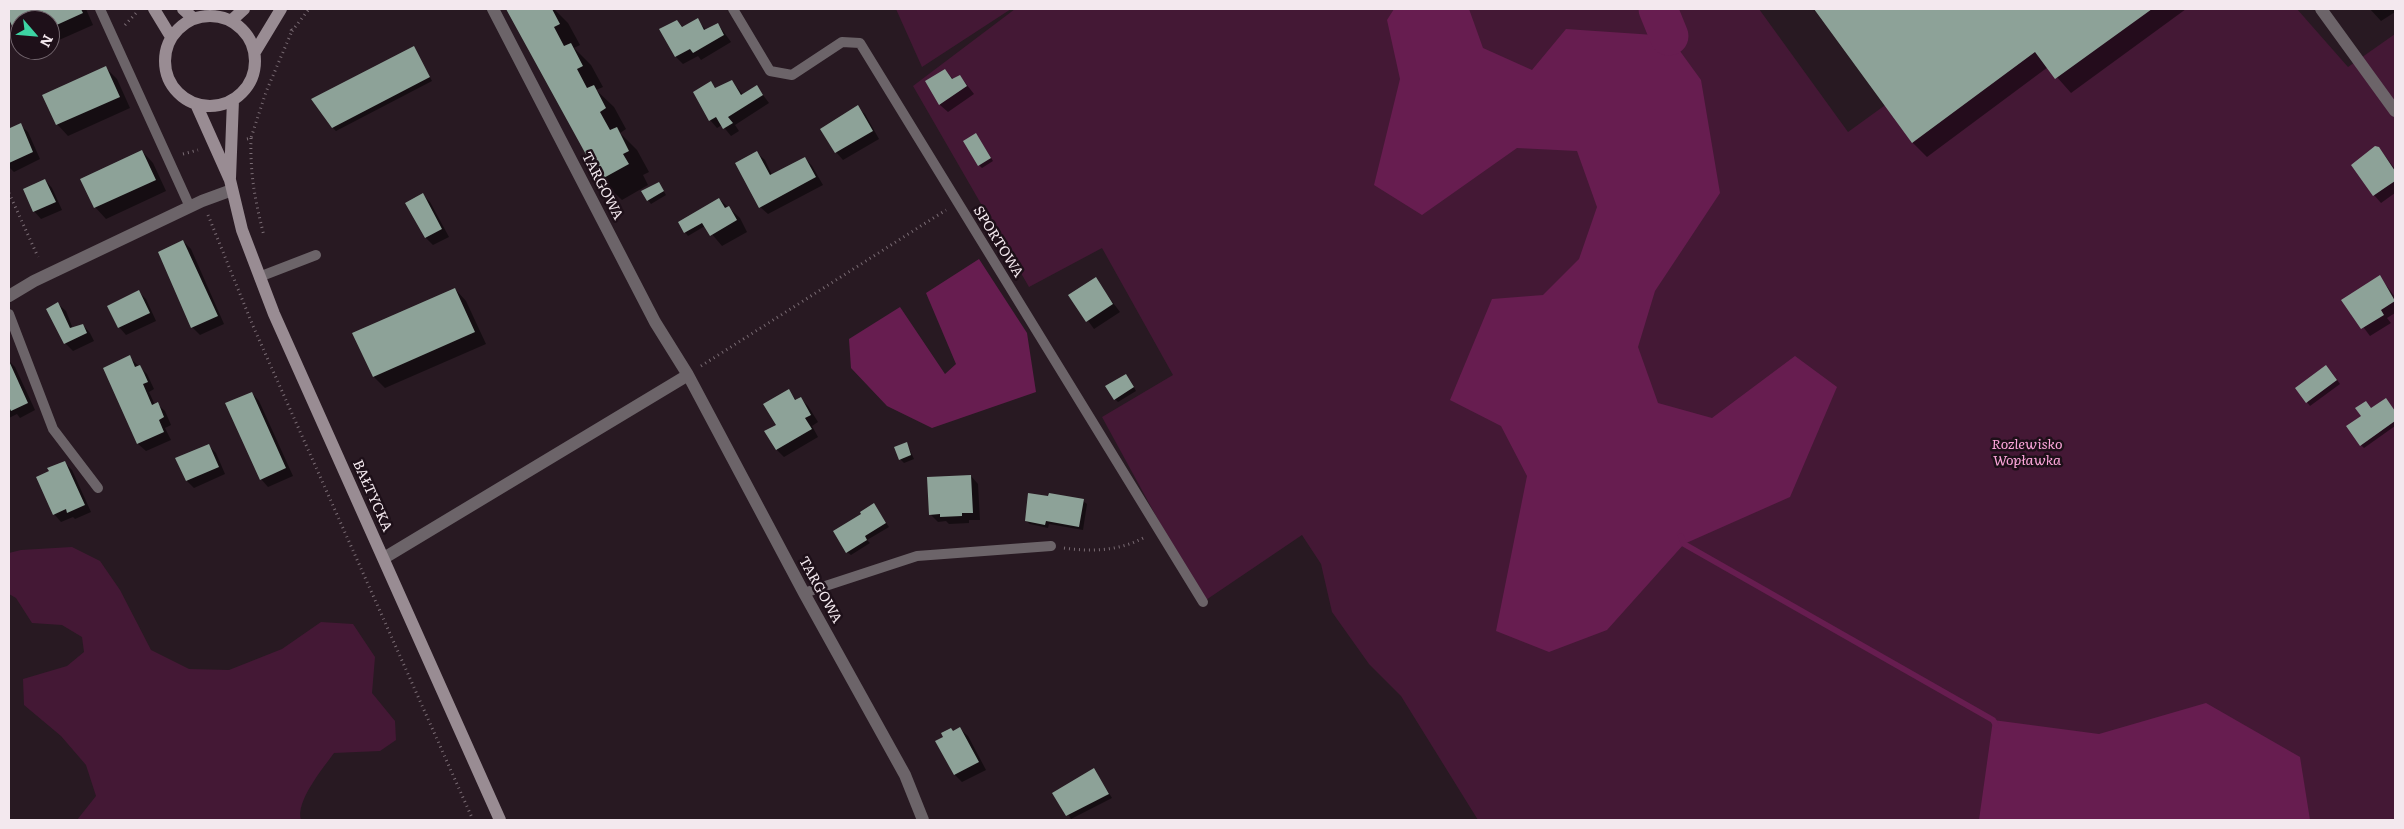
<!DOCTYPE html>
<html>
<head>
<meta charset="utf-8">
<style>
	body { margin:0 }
	#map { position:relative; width:2404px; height:829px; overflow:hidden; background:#281922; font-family:Literata,serif }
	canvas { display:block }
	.frame { position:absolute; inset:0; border:10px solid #f3e8ee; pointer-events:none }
	.north { position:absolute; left:10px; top:10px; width:50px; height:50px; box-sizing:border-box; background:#1e1019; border:1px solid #73666e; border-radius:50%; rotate:117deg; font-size:14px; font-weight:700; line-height:20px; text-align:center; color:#f3e8ee }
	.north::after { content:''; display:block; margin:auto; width:18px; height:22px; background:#3dd4a3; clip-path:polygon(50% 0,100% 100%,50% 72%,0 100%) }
</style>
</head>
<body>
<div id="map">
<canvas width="2404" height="829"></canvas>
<div class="frame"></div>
<div class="north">N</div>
</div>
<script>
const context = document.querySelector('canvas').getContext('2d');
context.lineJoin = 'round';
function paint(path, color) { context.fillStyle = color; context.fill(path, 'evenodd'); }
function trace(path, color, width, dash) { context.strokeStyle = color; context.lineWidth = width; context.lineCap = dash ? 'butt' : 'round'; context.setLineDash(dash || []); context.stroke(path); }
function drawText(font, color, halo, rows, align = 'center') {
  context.font = font + ' Literata,serif'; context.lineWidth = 5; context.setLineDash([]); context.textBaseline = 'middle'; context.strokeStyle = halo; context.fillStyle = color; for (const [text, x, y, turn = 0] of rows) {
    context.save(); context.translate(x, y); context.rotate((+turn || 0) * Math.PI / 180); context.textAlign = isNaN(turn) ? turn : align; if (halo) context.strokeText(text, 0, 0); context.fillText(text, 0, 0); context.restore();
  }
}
const green = new Path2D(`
	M 896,9 L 1011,9 L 922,67 Z
	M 1015,9 L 1759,9 L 1848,132 L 2018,9 L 2297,9 L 2348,67 L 2395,34 L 2395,820 L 1478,820 L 1401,696 L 1369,664 L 1332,612 L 1321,564 L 1302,535 L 1203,602 L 1102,417 L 1173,375 L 1102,248 L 1029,287 L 913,86 Z
	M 72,547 L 100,561 L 120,590 L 151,650 L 189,669 L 229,670 L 282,649 L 321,622 L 353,624 L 375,657 L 372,693 L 395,721 L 396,740 L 380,751 L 334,753 C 323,768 295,802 301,820 L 77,820 L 96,796 L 86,765 L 61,736 L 24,705 L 23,679 L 67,666 L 84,652 L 82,637 L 62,625 L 32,623 L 16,598 L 9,594 L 9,553 L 21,550 Z`);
const water = new Path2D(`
	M 1394,9 L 1469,9 L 1483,48 L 1532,70 L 1566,29 L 1669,36 L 1701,80 L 1720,193 L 1655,291 L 1638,347 L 1658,403 L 1712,418 L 1795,356 L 1837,387 L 1790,497 L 1684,544 L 1607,630 L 1549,652 L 1496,631 L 1527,476 L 1501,426 L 1450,400 L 1492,299 L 1543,295 L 1579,259 L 1597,207 L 1577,151 L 1517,148 L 1422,215 L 1374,185 L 1400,79 L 1387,20 Z
	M 979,259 L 1027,333 L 1036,392 L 932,428 L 887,406 L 851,368 L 849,339 L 900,307 L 945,374 L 956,364 L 926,293 Z
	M 2206,703 L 2300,757 L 2310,820 L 1979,820 L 1993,720 L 2099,734 Z`);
const shadow = new Path2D(`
	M 15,9 L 86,9 L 93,25 L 50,44 L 50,20 L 20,20 L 20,41 L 9,16 L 9,12 Z
	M 554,9 L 568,23 L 580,45 L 574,48 L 591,65 L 603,87 L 596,90 L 614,107 L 626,129 L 620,133 L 637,150 L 649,172 L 643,175 L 648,185 L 622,200 L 601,180 L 508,10 Z
	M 1815,9 L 2186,9 L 2071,93 L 2048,67 L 1927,157 L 1912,142 Z
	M 2370,9 L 2395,9 L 2395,12 L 2381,21 Z
	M 697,20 L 706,30 L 718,24 L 731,42 L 701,60 L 698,56 L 683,64 L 676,57 L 677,21 L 683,27 Z
	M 414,48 L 432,81 L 336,131 L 333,128 Z
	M 106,68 L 117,79 L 130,108 L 68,136 L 57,124 Z
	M 945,70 L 954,80 L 960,76 L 974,94 L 948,112 L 940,105 L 927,81 Z
	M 732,81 L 743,95 L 757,87 L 769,103 L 735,125 L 739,131 L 731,136 L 722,125 L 717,128 L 710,120 L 711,83 L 717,89 Z
	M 857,107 L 865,114 L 879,139 L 843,160 L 836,152 Z
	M 20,125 L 28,132 L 40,159 L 14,172 L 9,167 L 9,126 L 11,129 Z
	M 976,134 L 993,161 L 982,168 L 979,165 Z
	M 2379,148 L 2395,169 L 2395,193 L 2381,203 L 2374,195 Z
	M 142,151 L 153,163 L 166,191 L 106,219 L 95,207 Z
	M 757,153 L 765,160 L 772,175 L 805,158 L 812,166 L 823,185 L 768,214 L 760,207 Z
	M 45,180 L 52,188 L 62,210 L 41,219 L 34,211 Z
	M 659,184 L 666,195 L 651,204 L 648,200 Z
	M 423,195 L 430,202 L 449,237 L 433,245 L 426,238 L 407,203 Z
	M 719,199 L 740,218 L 747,232 L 722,246 L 705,226 L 688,236 L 685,232 Z
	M 183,241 L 191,249 L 224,324 L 200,335 L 192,327 Z
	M 2379,276 L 2395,297 L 2395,313 L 2387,318 L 2391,323 L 2370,336 L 2343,300 Z
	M 1095,279 L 1120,312 L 1094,329 L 1070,296 Z
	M 455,289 L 466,301 L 486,344 L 385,388 L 374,377 L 354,334 Z
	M 139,292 L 146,299 L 156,321 L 126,335 L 119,327 Z
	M 58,304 L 66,311 L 73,329 L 83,325 L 90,333 L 94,341 L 73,351 L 65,343 Z
	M 129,357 L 147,374 L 154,389 L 149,392 L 155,405 L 157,404 L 165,411 L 171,425 L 165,428 L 171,440 L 146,451 L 138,444 L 105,368 Z
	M 9,361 L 15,367 L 35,410 L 20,418 L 17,414 L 9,418 Z
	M 2330,370 L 2340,384 L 2310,406 L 2307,402 Z
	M 1129,379 L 1136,391 L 1118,402 L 1115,399 Z
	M 789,391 L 797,401 L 801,399 L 808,406 L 818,422 L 812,426 L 818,437 L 784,457 L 777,450 L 777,425 Z
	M 252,393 L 259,401 L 293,476 L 268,487 L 261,479 Z
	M 2389,403 L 2395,412 L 2395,426 L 2364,448 L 2361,445 L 2372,410 Z
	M 907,444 L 914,459 L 904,463 L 900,459 Z
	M 208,445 L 216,453 L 225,474 L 194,488 L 187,481 L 177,459 Z
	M 64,462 L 72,470 L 91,512 L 75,519 L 73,517 L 61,522 L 54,514 Z
	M 971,476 L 978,484 L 980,520 L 969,520 L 969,523 L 949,524 L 946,521 L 938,522 L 930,514 Z
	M 1083,501 L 1087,504 L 1083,530 L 1049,524 L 1048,528 L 1030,524 L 1026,521 Z
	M 874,505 L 889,527 L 867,540 L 870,543 L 851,555 L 847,552 L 863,515 Z
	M 960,729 L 968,736 L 986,770 L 962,782 L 955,775 L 954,732 Z
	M 1094,770 L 1112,798 L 1071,819 L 1054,793 Z`);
const stream = new Path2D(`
	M 1681,536 L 1684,544 L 1993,720 L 1996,725`);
const river = new Path2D(`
	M 1658,9 L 1669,36`);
const building = new Path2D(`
	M 12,9 L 81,9 L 83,13 L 50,28 L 50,20 L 20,20 L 20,45 L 9,19 L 9,10 Z
	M 506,9 L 552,9 L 560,24 L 554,27 L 564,46 L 571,43 L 583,66 L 577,69 L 587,88 L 594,85 L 606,108 L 600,112 L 610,130 L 617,127 L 629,151 L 623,154 L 629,164 L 600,180 Z
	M 1814,9 L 2152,9 L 2055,79 L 2035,52 L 1912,143 Z
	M 698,18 L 704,30 L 718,23 L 724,35 L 693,53 L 690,49 L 675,57 L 659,29 L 677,20 L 682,27 Z
	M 414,46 L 430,77 L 332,128 L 311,99 Z
	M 106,66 L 120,97 L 56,125 L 42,95 Z
	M 945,69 L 952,79 L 960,75 L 967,86 L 939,105 L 925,81 Z
	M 732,80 L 741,95 L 757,85 L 763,95 L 728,117 L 733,123 L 723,129 L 716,117 L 709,121 L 693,92 L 711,81 L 715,88 Z
	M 858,105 L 873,131 L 835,153 L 820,129 Z
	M 21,123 L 33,152 L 9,163 L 9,126 L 10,128 Z
	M 976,133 L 991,158 L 978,166 L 963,141 Z
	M 2375,146 L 2379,147 L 2395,171 L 2395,181 L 2373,196 L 2351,165 Z
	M 142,150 L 156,180 L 94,208 L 80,179 Z
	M 757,151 L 770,175 L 805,157 L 816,177 L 759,208 L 735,163 Z
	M 45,179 L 56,202 L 33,212 L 23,189 Z
	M 659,182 L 664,191 L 647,201 L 641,191 Z
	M 423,193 L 442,229 L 425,238 L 405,203 Z
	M 719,198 L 725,208 L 729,206 L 737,220 L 710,236 L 702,223 L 684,233 L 678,222 Z
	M 183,240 L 218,316 L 191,328 L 158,252 Z
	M 2380,275 L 2395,301 L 2381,310 L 2384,315 L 2361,329 L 2341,300 Z
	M 1096,277 L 1113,304 L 1086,322 L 1068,295 Z
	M 455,288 L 475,332 L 373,377 L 352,333 Z
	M 139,290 L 150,313 L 118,328 L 107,306 Z
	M 58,302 L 70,328 L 83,324 L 87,333 L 64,344 L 46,309 Z
	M 130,355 L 135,367 L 140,365 L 144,373 L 148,382 L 143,384 L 152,405 L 158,402 L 164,417 L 159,420 L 164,432 L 137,444 L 103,368 Z
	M 9,361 L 28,403 L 11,411 L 9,407 Z
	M 2326,365 L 2337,380 L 2306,403 L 2295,388 Z
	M 1126,374 L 1134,387 L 1114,400 L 1105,386 Z
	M 789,389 L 795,400 L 801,397 L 811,415 L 805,418 L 812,429 L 776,450 L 764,431 L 776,425 L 763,404 Z
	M 252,392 L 286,468 L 260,480 L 225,403 Z
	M 2386,398 L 2395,411 L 2395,421 L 2360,446 L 2346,426 L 2361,416 L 2355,408 L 2366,401 L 2371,408 Z
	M 907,442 L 911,455 L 899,460 L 894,447 Z
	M 209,444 L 219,467 L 186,481 L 175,458 Z
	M 65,461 L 85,505 L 67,513 L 66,509 L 53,515 L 36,477 L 49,471 L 47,468 Z
	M 971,475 L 973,513 L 962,513 L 962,516 L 940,517 L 940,514 L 929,515 L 927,477 Z
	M 1028,493 L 1048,496 L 1049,493 L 1084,499 L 1079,527 L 1046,521 L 1045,525 L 1025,521 Z
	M 874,503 L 886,523 L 865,536 L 867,540 L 846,553 L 833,531 L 861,514 L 860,512 Z
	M 960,727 L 979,762 L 954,775 L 935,741 L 943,737 L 941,733 L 951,728 L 953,731 Z
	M 1094,768 L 1109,794 L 1066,816 L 1052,793 Z`);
const path = new Path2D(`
	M 125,25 L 138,11
	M 292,31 L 309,9
	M 251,138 C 250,175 255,200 264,236
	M 247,139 L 251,138 L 266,92 L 292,31 L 289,26
	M 183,154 L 198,150
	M 9,193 L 38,257
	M 208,215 L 253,326 L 473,820
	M 701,366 L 946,210
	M 1064,548 C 1092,552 1120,551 1145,537`);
const lane = new Path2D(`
	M 100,9 L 190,207
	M 733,9 L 770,71 L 792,75 L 842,42 L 860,43 L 1203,602
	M 259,277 L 316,255
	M 9,314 L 53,429 L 98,488
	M 804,593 L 917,556 L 1051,546`);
const street = new Path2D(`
	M 2321,9 L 2395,111
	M 9,296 L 34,281 L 202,201 L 232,190
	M 688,375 L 804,593 L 905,775 L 923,820
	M 384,558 L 688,375 L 655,322 L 493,9`);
const secondary = new Path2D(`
	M 154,9 L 171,37
	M 183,9 L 193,18
	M165 61a45 45 0 1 1 90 0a45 45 0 1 1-90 0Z
	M 232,20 L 244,9
	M 255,52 L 281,9
	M 196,104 L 230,180 L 242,230 L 274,314 L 500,820
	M 230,178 L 233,100`);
const streetNames = [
	["TARGOWA",602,186,63],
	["SPORTOWA",998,242,58],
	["BAŁTYCKA",372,496,66],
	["TARGOWA",820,590,61]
];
const parkNames = [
	["Rozlewisko",2027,445],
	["Wopławka",2027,461]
];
paint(green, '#441835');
paint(water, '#671d50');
paint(shadow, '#0007');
trace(stream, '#671d50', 6);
trace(river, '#671d50', 39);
paint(building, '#8da298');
trace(path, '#7a6c74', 3, [1, 4]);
trace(lane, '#6c6469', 10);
trace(street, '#6c6469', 12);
trace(secondary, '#998c93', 12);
drawText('14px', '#f3e8ee', '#1e1019', streetNames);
drawText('italic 14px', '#fca6da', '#1e1019', parkNames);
</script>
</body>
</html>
